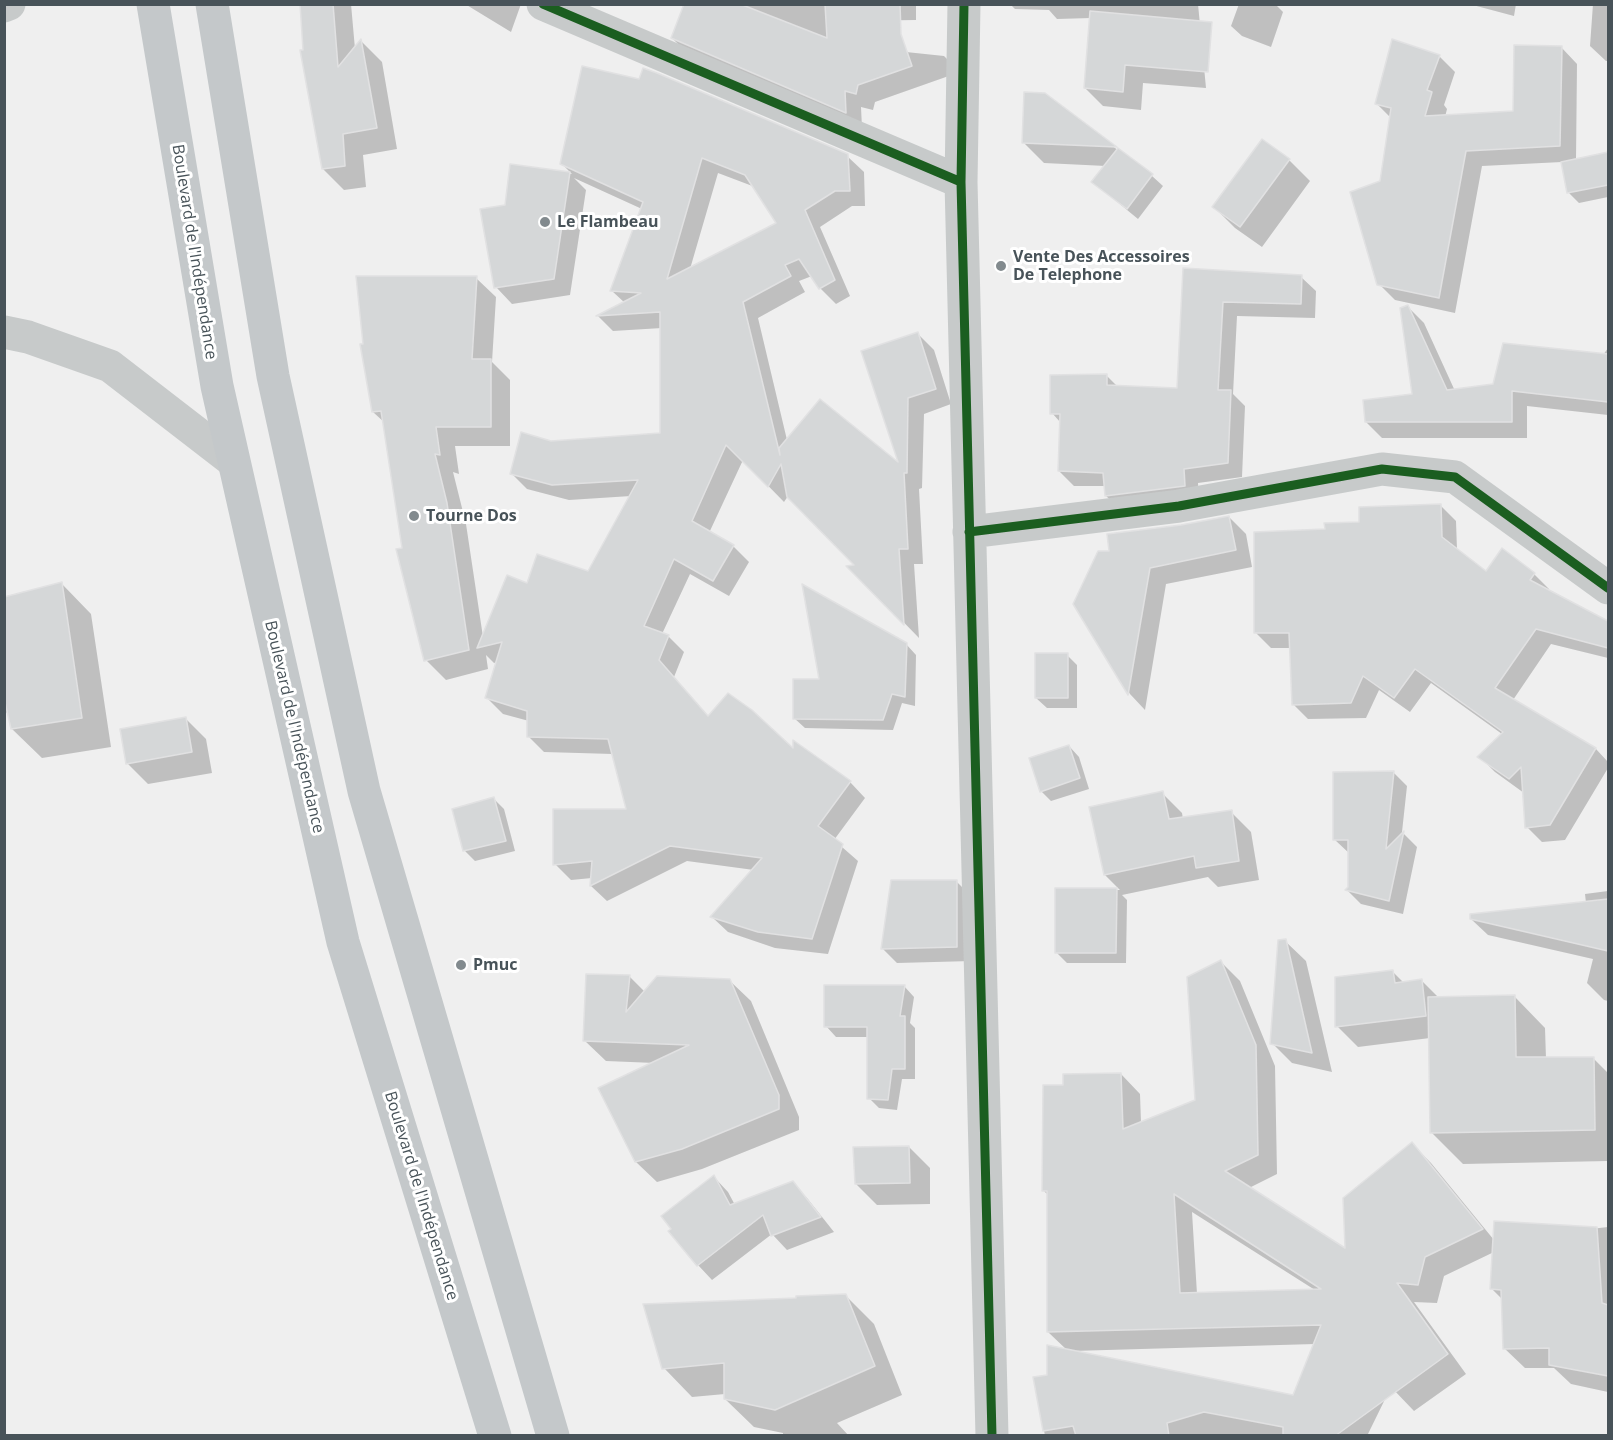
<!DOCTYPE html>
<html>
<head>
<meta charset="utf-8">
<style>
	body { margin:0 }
	#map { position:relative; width:1613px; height:1440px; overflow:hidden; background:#efefef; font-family:"Open Sans",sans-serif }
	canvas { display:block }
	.frame { position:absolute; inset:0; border:6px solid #485359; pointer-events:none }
</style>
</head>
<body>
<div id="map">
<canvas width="1613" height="1440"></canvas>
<div class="frame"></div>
</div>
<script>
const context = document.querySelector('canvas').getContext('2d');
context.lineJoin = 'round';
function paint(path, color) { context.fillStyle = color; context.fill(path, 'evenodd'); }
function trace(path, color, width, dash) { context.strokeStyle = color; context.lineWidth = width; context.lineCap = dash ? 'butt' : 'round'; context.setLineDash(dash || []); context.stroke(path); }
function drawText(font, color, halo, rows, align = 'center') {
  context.font = font + ' "Open Sans",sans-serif'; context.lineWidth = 6; context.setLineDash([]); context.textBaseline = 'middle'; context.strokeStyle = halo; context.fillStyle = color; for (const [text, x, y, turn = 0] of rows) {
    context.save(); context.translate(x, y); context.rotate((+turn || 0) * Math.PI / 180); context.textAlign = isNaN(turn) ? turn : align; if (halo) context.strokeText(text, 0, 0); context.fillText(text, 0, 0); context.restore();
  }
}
const shadow = new Path2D(`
	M 301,4 L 351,4 L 355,49 L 361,41 L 382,62 L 397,149 L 363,155 L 366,187 L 344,190 L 323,169 Z
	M 465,4 L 521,4 L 511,32 Z
	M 684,4 L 916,4 L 916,20 L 850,21 L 849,46 L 944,56 L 960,72 L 875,102 L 873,110 L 861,107 L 862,128 L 689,55 L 672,38 Z
	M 1010,4 L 1198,4 L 1206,88 L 1143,83 L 1141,110 L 1103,106 L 1085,88 L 1091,18 L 1057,19 L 1049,10 L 1015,9 Z
	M 1239,4 L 1275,4 L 1283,12 L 1271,47 L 1242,36 L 1231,26 Z
	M 1469,4 L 1516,4 L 1514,16 Z
	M 1593,4 L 1608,4 L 1608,61 L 1606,61 L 1590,46 Z
	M 1561,47 L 1577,64 L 1576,160 L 1608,153 L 1608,197 L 1579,203 L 1569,193 L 1562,162 L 1482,166 L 1455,313 L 1395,300 L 1379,284 L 1382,182 L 1391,118 L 1377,104 L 1439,56 L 1455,72 L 1444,105 L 1447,109 L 1445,117 L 1515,112 Z
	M 583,68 L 847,156 L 864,172 L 865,206 L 852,206 L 820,227 L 850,296 L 836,304 L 820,288 L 812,276 L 799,281 L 805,292 L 758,318 L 787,440 L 901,467 L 863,352 L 918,334 L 934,350 L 951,404 L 924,414 L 922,488 L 919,489 L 923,564 L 914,564 L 919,638 L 850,567 L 857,566 L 788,496 L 784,502 L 743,460 L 709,533 L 733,546 L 749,562 L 729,596 L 690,574 L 662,634 L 668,636 L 684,652 L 674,677 L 709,717 L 794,751 L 850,782 L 865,798 L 834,840 L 858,861 L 828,954 L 775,948 L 728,932 L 712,917 L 754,870 L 687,861 L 607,901 L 591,886 L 592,878 L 571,880 L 555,864 L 627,811 L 613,754 L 544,752 L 528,736 L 529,721 L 503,714 L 487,698 L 497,662 L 494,663 L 486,655 L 488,669 L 446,680 L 426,660 L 404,549 L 385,423 L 373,412 L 476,278 L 496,297 L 492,362 L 510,380 L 510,446 L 455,446 L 459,474 L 453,472 L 466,524 L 483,637 L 528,585 L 589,573 L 631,496 L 569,500 L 527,489 L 511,473 L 662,434 L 662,328 L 613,331 L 598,316 L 625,303 L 612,291 L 642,209 L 574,178 L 586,190 L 570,295 L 512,304 L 496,287 L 512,166 L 572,174 L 561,163 ZM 718,173 L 755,187 L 779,224 L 690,269 Z
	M 1045,95 L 1152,176 L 1163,186 L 1138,219 L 1093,182 L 1106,166 L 1044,163 L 1023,142 Z
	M 1289,160 L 1310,181 L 1262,247 L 1235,228 L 1214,207 Z
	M 1185,269 L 1301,277 L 1316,291 L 1315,318 L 1237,316 L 1233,394 L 1245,406 L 1242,477 L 1198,483 L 1199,500 L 1121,510 L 1106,496 L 1106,486 L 1074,486 L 1059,471 L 1061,423 L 1052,413 L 1106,375 L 1118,387 L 1179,389 Z
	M 1408,307 L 1424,323 L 1455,391 L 1494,386 L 1603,355 L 1608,348 L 1608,415 L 1527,406 L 1527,438 L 1382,438 L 1366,422 L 1413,396 Z
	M 1440,505 L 1456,521 L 1457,550 L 1486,573 L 1534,574 L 1549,589 L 1548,591 L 1608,623 L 1608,658 L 1551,644 L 1513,700 L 1596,749 L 1608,762 L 1608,768 L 1565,840 L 1542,842 L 1527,827 L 1524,793 L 1495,772 L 1480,757 L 1502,734 L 1431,683 L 1410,712 L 1379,690 L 1366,718 L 1308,719 L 1293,704 L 1291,648 L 1271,648 L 1255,632 L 1326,531 Z
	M 1229,517 L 1246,534 L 1252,567 L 1166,584 L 1145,710 L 1130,694 L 1075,604 L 1110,553 L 1182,526 Z
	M 62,584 L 91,614 L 111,747 L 42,758 L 12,729 L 9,712 L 4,713 L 4,598 Z
	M 906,644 L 916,655 L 915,706 L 902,703 L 893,730 L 805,728 L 794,718 L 820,681 Z
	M 1067,655 L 1077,665 L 1077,708 L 1047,708 L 1036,698 Z
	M 185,718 L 206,739 L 212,773 L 148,784 L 127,763 Z
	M 1069,746 L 1079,757 L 1089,789 L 1051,801 L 1041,791 Z
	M 1393,772 L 1407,786 L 1402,832 L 1417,847 L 1403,914 L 1361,904 L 1347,890 L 1350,888 L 1350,854 L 1335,840 Z
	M 1162,793 L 1182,813 L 1183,819 L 1231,812 L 1251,832 L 1259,880 L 1218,887 L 1208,877 L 1122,895 L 1127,900 L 1126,963 L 1067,963 L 1057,953 L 1057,890 L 1120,890 L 1105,875 Z
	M 494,799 L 504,809 L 515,851 L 475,861 L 465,851 L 454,810 Z
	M 957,882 L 972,897 L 972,961 L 897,963 L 882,948 Z
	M 1608,891 L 1608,1001 L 1604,1000 L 1587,983 L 1593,959 L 1488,935 L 1471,919 L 1586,903 L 1585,894 Z
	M 1285,941 L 1306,961 L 1332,1072 L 1292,1063 L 1272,1043 Z
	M 1221,962 L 1240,981 L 1275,1066 L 1277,1174 L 1249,1188 L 1347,1251 L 1412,1144 L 1431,1163 L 1494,1240 L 1608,1227 L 1608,1392 L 1571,1384 L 1554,1368 L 1525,1368 L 1504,1348 L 1503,1300 L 1491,1288 L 1494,1252 L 1444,1276 L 1437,1303 L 1414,1302 L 1466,1374 L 1414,1411 L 1391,1387 L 1367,1436 L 1045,1436 L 1035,1378 L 1048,1376 L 1068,1351 L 1048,1332 L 1048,1195 L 1043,1190 L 1064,1087 L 1121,1074 L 1140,1094 L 1141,1123 L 1197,1101 ZM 1192,1212 L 1315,1290 L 1197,1294 ZM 1315,1344 L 1294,1397 L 1072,1351 Z
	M 1393,972 L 1404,983 L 1422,981 L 1439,998 L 1514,996 L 1545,1028 L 1546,1059 L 1593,1058 L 1608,1073 L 1608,1161 L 1463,1164 L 1432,1133 L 1430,1038 L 1358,1047 L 1337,1026 Z
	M 630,977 L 645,992 L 730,981 L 751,1001 L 799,1117 L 799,1130 L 702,1169 L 657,1182 L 636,1162 L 655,1063 L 606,1061 L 585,1041 Z
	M 904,986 L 914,997 L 910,1023 L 915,1028 L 915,1079 L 902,1079 L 897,1110 L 879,1108 L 869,1098 L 869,1037 L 836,1037 L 826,1026 Z
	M 909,1147 L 930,1168 L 930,1204 L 877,1205 L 856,1184 Z
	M 714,1177 L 728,1192 L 735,1205 L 792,1183 L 807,1198 L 834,1232 L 787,1250 L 772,1234 L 712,1280 L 698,1265 Z
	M 845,1295 L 874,1324 L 902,1395 L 837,1423 L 849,1436 L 783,1436 L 783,1433 L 754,1427 L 725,1399 L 725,1394 L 692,1397 L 664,1368 L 799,1300 Z`);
const building = new Path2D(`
	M 300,4 L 333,4 L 338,67 L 361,39 L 377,128 L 343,134 L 345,166 L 322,169 L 300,50 L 303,50 Z
	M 684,4 L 740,4 L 827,38 L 825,4 L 900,4 L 901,34 L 912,66 L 858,85 L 856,94 L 845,91 L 846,113 L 671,38 Z
	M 1090,11 L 1212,22 L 1208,72 L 1125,65 L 1123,92 L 1084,88 Z
	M 1392,39 L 1440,55 L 1427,90 L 1432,92 L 1425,116 L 1513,111 L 1514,45 L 1562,46 L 1560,146 L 1466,151 L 1439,298 L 1377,285 L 1350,192 L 1380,181 L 1391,108 L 1375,104 Z
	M 582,66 L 639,79 L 643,68 L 657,73 L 848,154 L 850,191 L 835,191 L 805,210 L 835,280 L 819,289 L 799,259 L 785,265 L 791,276 L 743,302 L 780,455 L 779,448 L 820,399 L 898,462 L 861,351 L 918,332 L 936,389 L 908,398 L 907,473 L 904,473 L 908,549 L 899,549 L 904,625 L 846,566 L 854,565 L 787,497 L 781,464 L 768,487 L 726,445 L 692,521 L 734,545 L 713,581 L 674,559 L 644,626 L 669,635 L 659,660 L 708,716 L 728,693 L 752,710 L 793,748 L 793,740 L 851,781 L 818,826 L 843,844 L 812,939 L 758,932 L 710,917 L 762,858 L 670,846 L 590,886 L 592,861 L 553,865 L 553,809 L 626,809 L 608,739 L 527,737 L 527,711 L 485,698 L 502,642 L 477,648 L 507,575 L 527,583 L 537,554 L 588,571 L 638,480 L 552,485 L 510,474 L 521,432 L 551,441 L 660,433 L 660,312 L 596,316 L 641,293 L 610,291 L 643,202 L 560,164 ZM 702,158 L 745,175 L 776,223 L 667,279 Z
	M 1024,92 L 1045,93 L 1117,147 L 1022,143 Z
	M 1262,139 L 1290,159 L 1240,227 L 1212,207 Z
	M 1118,148 L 1153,174 L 1127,209 L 1091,182 Z
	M 1608,152 L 1608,185 L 1567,193 L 1561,162 Z
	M 510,164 L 570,172 L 554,279 L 494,288 L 480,209 L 505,205 Z
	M 1183,268 L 1302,275 L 1301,304 L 1223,302 L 1218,390 L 1231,390 L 1228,463 L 1184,469 L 1185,486 L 1105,496 L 1103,473 L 1058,471 L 1060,414 L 1050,414 L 1050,375 L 1107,374 L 1107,385 L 1177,388 Z
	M 356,276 L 477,276 L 472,359 L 491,359 L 491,427 L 436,427 L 440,455 L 435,454 L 447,503 L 469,650 L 424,661 L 396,549 L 402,548 L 381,411 L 372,412 L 360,344 L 363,344 Z
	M 1408,305 L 1447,390 L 1493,384 L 1503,343 L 1608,354 L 1608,402 L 1512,391 L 1512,422 L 1365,422 L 1363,400 L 1412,394 L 1400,308 Z
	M 1441,504 L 1442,537 L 1486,571 L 1502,548 L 1535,573 L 1530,580 L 1608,621 L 1608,648 L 1536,629 L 1495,688 L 1596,748 L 1550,825 L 1525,828 L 1521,767 L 1509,779 L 1477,757 L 1503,732 L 1415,669 L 1394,698 L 1363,676 L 1351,703 L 1292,705 L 1289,633 L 1254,633 L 1254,532 L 1325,529 L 1324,523 L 1359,522 L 1359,507 Z
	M 1229,516 L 1236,550 L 1150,568 L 1128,695 L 1073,604 L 1098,551 L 1109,551 L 1107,534 L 1181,525 Z
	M 62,582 L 82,718 L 11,729 L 4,698 L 4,597 Z
	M 802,584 L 907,643 L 905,697 L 892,694 L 883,720 L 793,719 L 793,679 L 819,679 Z
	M 1035,653 L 1068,653 L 1068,698 L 1035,698 Z
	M 186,717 L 192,752 L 126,764 L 120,729 Z
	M 1069,745 L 1080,778 L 1040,792 L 1029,758 Z
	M 1394,771 L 1386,849 L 1404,831 L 1389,901 L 1345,890 L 1348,887 L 1348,840 L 1333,840 L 1333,772 Z
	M 1163,791 L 1169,819 L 1232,810 L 1239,861 L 1196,868 L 1194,856 L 1104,875 L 1089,807 Z
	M 494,797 L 506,841 L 463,851 L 452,809 Z
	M 891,880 L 957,880 L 957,947 L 881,949 Z
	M 1055,888 L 1117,888 L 1116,953 L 1055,953 Z
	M 1608,899 L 1608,951 L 1470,919 L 1470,914 Z
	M 1286,939 L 1312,1053 L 1270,1044 L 1278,940 Z
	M 1221,960 L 1256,1045 L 1258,1155 L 1225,1171 L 1345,1248 L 1343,1198 L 1412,1142 L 1483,1229 L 1425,1257 L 1418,1285 L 1397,1283 L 1448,1354 L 1335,1436 L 1283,1436 L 1283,1427 L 1204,1412 L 1167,1423 L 1169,1436 L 1076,1436 L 1073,1426 L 1043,1431 L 1033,1377 L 1047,1375 L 1047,1345 L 1293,1395 L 1321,1325 L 1047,1332 L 1047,1191 L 1042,1191 L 1043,1085 L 1063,1085 L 1063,1074 L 1121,1073 L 1123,1129 L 1195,1100 L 1187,977 ZM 1174,1194 L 1321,1289 L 1180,1293 Z
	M 1393,970 L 1395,983 L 1422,979 L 1426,1016 L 1335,1027 L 1335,977 Z
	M 586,974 L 630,975 L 626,1012 L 657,976 L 730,979 L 779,1095 L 779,1109 L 682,1149 L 635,1162 L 598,1088 L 689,1045 L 583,1041 Z
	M 824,985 L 905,985 L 900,1016 L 905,1016 L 905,1069 L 892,1069 L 888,1100 L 867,1099 L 867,1027 L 824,1027 Z
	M 1515,995 L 1516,1057 L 1594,1057 L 1595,1130 L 1430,1133 L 1428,997 Z
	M 909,1146 L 910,1183 L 855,1184 L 853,1147 Z
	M 714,1175 L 730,1205 L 793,1181 L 821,1217 L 771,1236 L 763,1215 L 697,1266 L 668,1231 L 671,1229 L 661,1216 Z
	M 1494,1221 L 1597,1227 L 1602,1303 L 1608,1305 L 1608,1376 L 1549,1365 L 1549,1348 L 1503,1349 L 1501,1290 L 1490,1289 Z
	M 846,1294 L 875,1366 L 775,1410 L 724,1399 L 724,1363 L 662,1369 L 643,1304 L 796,1298 L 796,1296 Z`);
const minor = new Path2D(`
	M 543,4 L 961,182
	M 964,4 L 961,182 L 992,1436
	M 4,6 L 9,4
	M 4,332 L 28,337 L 110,366 L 233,461
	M 969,532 L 1179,506 L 1382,469 L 1455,477 L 1608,588`);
const major = new Path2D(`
	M 153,4 L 217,386 L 343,942 L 495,1436
	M 212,4 L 273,376 L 364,791 L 553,1436`);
const cycleway = new Path2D(`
	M 543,4 L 961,182
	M 964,4 L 961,182 L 992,1436
	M 969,532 L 1179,506 L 1382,469 L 1455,477 L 1608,588`);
const markers = [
	[545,222,6,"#828a8e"],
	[1001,266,6,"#828a8e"],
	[414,516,6,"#828a8e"],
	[461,965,6,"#828a8e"]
];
const poiNames = [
	["Le Flambeau",557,222],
	["Vente Des Accessoires",1013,257],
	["De Telephone",1013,275],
	["Tourne Dos",426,516],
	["Pmuc",473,965]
];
const streetNames = [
	["Boulevard de l'Indépendance",194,252,81],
	["Boulevard de l'Indépendance",294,727,77],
	["Boulevard de l'Indépendance",421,1196,73]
];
paint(shadow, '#0003');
paint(building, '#d5d7d8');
trace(building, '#e1e1e2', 1.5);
trace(minor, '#c7caca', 33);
trace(major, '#c4c8ca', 33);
trace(cycleway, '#1b5e20', 9);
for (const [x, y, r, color] of markers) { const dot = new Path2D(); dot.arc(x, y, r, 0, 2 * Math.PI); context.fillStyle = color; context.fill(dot); trace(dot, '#fff', 2); }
drawText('bold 16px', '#485359', '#fff', poiNames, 'left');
drawText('16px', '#485359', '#fff', streetNames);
</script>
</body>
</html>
